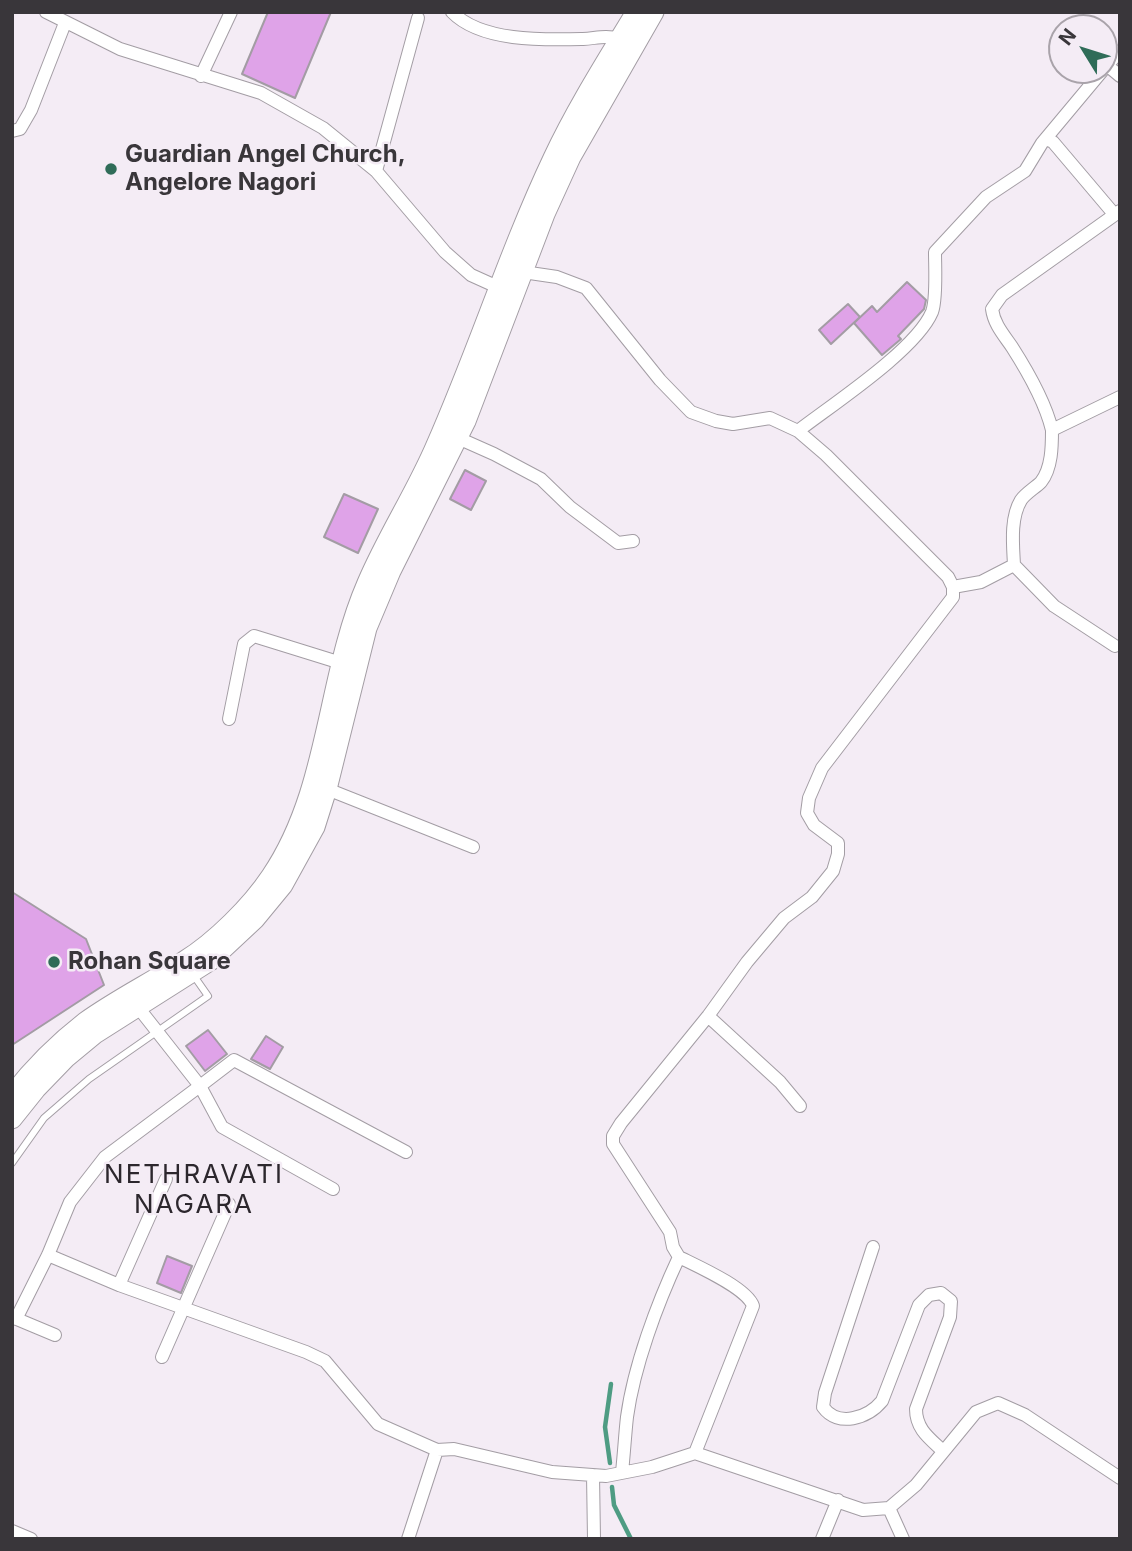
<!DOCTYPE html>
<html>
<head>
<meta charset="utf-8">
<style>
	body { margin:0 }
	#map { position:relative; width:1132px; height:1551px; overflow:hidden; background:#f4ecf5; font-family:Inter,sans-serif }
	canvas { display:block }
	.frame { position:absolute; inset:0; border:14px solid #39363a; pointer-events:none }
	.north { position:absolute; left:1048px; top:14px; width:70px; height:70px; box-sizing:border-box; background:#f4ecf5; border:2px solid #a9a3aa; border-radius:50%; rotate:308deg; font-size:19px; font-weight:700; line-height:28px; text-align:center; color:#39363a }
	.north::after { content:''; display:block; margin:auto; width:24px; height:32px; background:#2f6c58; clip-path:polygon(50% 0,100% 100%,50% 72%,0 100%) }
</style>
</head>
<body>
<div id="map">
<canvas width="1132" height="1551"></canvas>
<div class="frame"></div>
<div class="north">N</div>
</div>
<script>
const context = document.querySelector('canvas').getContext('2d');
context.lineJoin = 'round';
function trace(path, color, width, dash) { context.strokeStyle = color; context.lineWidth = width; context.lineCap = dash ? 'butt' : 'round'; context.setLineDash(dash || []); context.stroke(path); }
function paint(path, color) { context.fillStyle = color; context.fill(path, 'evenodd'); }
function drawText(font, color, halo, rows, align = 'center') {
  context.font = font + ' Inter,sans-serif'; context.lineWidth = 5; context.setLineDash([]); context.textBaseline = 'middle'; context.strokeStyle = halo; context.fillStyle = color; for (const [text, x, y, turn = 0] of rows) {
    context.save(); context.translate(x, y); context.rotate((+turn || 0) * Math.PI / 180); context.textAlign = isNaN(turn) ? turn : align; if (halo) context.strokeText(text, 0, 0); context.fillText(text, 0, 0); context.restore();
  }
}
const stream = new Path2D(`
	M 610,1463 L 605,1427 L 611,1384
	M 612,1487 L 614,1505 L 631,1539`);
const building = new Path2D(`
	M 268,12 L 331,12 L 295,98 L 242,74 Z
	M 907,282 L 926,300 L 924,309 L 898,336 L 901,339 L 882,355 L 854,323 L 872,306 L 877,312 Z
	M 848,304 L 860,317 L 831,344 L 819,330 Z
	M 465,470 L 486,481 L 471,510 L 450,499 Z
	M 344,494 L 378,509 L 358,553 L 324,537 Z
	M 12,892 L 86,939 L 104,985 L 12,1045 Z
	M 208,1030 L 227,1054 L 205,1071 L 186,1046 Z
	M 266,1036 L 283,1047 L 270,1069 L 251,1059 Z
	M 167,1256 L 192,1266 L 181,1293 L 157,1283 Z`);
const service = new Path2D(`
	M 12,1163 L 44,1118 L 89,1079 L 208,996 L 194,976`);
const minor = new Path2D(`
	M 46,12 L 120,49 L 261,93 L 323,128 L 376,171 L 445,252 L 471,275 L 502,289
	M 452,12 C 481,42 544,40 583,39 C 598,38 605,35 620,39
	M 1108,66 L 1120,76
	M 1104,69 L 1120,51
	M 201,76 L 231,12
	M 12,131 L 20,129 L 31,110 L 65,23
	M 1046,139 L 1053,142 L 1114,214
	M 376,171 L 418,18
	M 523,272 L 557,277 L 586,288 L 660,380 L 691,412 L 716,421 L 733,424 L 770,418 L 798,431 L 826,455 L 948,577 L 953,587 L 953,597 L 822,768 L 809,798 L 807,813 L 814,825 L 838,843 L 838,854 L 833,871 L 812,897 L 784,918 L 747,962 L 708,1016 L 621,1123 L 613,1136 L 613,1144 L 670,1232 L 673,1247 L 679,1257 C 697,1266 747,1288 753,1306 L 695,1453
	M 1052,430 C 1045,401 1028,372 1012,347 C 1003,334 994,324 992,309 L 1002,295 L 1120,211
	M 798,431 C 833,404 916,350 932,312 C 937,299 935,267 935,252 L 986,197 L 1025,171 L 1042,143 L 1103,70
	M 458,438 L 494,454 L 541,479 L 570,507 L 618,543 L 633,541
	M 953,587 L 981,582 L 1014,565
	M 1115,646 L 1054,606 L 1014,565 C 1013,545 1010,518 1021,500 C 1026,493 1035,488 1041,482 C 1052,468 1052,446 1052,430 L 1120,397
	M 229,719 L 244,644 L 254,636 L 341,663
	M 327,789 L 473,847
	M 708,1016 L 780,1082 L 800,1106
	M 333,1189 L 222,1127 L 200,1086 L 234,1060 L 406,1152
	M 873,1247 L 825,1393 L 823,1407 C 838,1428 868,1418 882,1401 L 919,1305 L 929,1295 L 941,1293 L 951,1301 L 950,1317 L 916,1409 C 916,1429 929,1438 943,1451
	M 48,1255 L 119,1285 L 306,1352 L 325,1361 L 378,1424 L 437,1450
	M 119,1285 L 166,1179
	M 12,1317 L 55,1335
	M 16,1319 L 48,1255 L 70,1202 L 105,1157 L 200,1086 L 137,1006
	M 162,1357 L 229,1204
	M 622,1472 C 624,1454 625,1435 627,1417 C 634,1366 657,1304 679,1257
	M 593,1475 L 594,1539
	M 889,1508 L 903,1539
	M 12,1531 L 31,1539
	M 408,1539 L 437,1450 L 454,1449 L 552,1472 L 606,1476 L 652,1467 L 695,1453 L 863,1510 L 889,1508 L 916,1485 L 976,1412 L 998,1403 L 1025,1415 L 1120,1478
	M 822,1539 L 838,1500`);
const trunk = new Path2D(`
	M 12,1095 C 33,1068 58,1043 85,1022 C 117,999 152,982 184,961 C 215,942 251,906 271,876 C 330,789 326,677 367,583 C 387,536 416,492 436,445 C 478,350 509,251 553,158 C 577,107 607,60 636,12
	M 12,1119 L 36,1089 L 66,1058 L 95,1034 L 210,961 L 255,919 L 283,885 L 315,827 L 327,789 L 367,628 L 391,571 L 466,421 L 545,214 L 571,157 L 654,12`);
const markers = [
	[111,169,7,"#2f6c58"],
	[54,962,7,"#2f6c58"]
];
const poiNames = [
	["Guardian Angel Church,",125,155],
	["Angelore Nagori",125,183],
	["Rohan Square",68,962]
];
const neighbourhoodNames = [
	["NETHRAVATI",194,1175],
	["NAGARA",194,1205]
];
trace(stream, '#4e9c83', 4.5);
paint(building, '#dfa3e8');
trace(building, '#a39ca4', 2);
trace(service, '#a39da4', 8);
trace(minor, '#a39da4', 14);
trace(trunk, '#a39da4', 21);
trace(service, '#fff', 6);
trace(minor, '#fff', 12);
trace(trunk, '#fff', 19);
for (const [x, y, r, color] of markers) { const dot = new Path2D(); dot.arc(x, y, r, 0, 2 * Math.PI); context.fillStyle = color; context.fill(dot); trace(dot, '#f4ecf5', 2.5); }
drawText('bold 24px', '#39363a', '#f4ecf5', poiNames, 'left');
context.letterSpacing = '2px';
drawText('26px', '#2c272d', '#f4ecf5', neighbourhoodNames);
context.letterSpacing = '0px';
</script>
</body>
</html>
